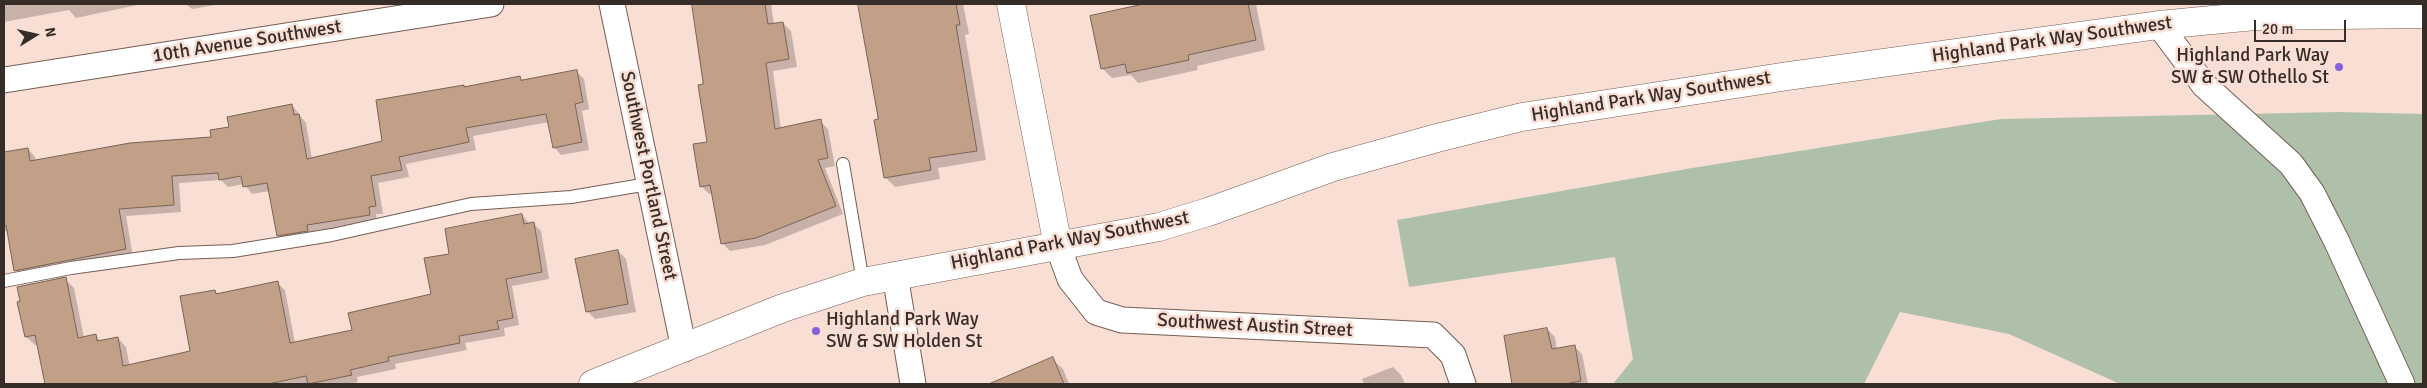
<!DOCTYPE html>
<html>
<head>
<meta charset="utf-8">
<style>
	body { margin:0 }
	#map { position:relative; width:2427px; height:388px; overflow:hidden; background:#f9ded4; font-family:Signika,sans-serif }
	canvas { display:block }
	.frame { position:absolute; inset:0; border:5px solid #362c28; pointer-events:none }
	.north { position:absolute; left:10px; top:10px; width:50px; height:50px; -webkit-text-stroke:4px #f9ded4; paint-order:stroke; rotate:80deg; font-size:14px; font-weight:700; line-height:20px; text-align:center; color:#362c28 }
	.north::after { content:''; display:block; margin:auto; width:18px; height:22px; background:#362c28; clip-path:polygon(50% 0,100% 100%,50% 72%,0 100%) }
	.scale { position:absolute; left:2254px; top:20px; width:92px; height:22px; box-sizing:border-box; border:2px solid #362c28; border-top:0; padding-left:6px; font-size:15px; line-height:18px; white-space:nowrap; color:#362c28; -webkit-text-stroke:4px #f9ded4; paint-order:stroke }
</style>
</head>
<body>
<div id="map">
<canvas width="2427" height="388"></canvas>
<div class="frame"></div>
<div class="north">N</div>
<div class="scale">20 m</div>
</div>
<script>
const context = document.querySelector('canvas').getContext('2d');
context.lineJoin = 'round';
function paint(path, color) { context.fillStyle = color; context.fill(path, 'evenodd'); }
function trace(path, color, width, dash) { context.strokeStyle = color; context.lineWidth = width; context.lineCap = dash ? 'butt' : 'round'; context.setLineDash(dash || []); context.stroke(path); }
function drawText(font, color, halo, rows, align = 'center') {
  context.font = font + ' Signika,sans-serif'; context.lineWidth = 5; context.setLineDash([]); context.textBaseline = 'middle'; context.strokeStyle = halo; context.fillStyle = color; for (const [text, x, y, turn = 0] of rows) {
    context.save(); context.translate(x, y); context.rotate((+turn || 0) * Math.PI / 180); context.textAlign = isNaN(turn) ? turn : align; if (halo) context.strokeText(text, 0, 0); context.fillText(text, 0, 0); context.restore();
  }
}
const green = new Path2D(`
	M 2339,112 L 2423,114 L 2423,384 L 2120,384 L 2009,334 L 1900,312 L 1864,384 L 1613,384 L 1633,359 L 1615,257 L 1409,287 L 1397,220 L 1692,168 L 2001,119 Z`);
const shadow = new Path2D(`
	M 4,4 L 142,4 L 76,18 L 69,10 L 4,22 Z
	M 186,4 L 220,4 L 192,9 Z
	M 696,4 L 771,4 L 774,25 L 783,23 L 791,31 L 797,67 L 773,71 L 781,129 L 820,121 L 828,129 L 835,166 L 825,168 L 843,214 L 765,245 L 730,251 L 722,243 L 713,193 L 709,194 L 701,186 L 708,143 Z
	M 859,4 L 963,4 L 969,34 L 965,35 L 986,160 L 938,168 L 940,179 L 895,187 L 885,177 L 880,120 Z
	M 1139,4 L 1256,4 L 1265,50 L 1197,66 L 1198,70 L 1138,83 L 1131,75 L 1112,78 L 1102,68 Z
	M 576,71 L 584,79 L 589,109 L 582,111 L 589,150 L 561,155 L 554,147 L 549,122 L 473,136 L 476,150 L 406,164 L 409,177 L 378,183 L 383,214 L 376,214 L 377,222 L 286,243 L 278,235 L 270,191 L 252,194 L 244,184 L 228,187 L 221,180 L 179,183 L 181,212 L 126,216 L 133,257 L 23,278 L 16,270 L 9,233 L 4,230 L 4,153 L 28,149 L 35,157 L 36,161 L 213,138 L 230,128 L 292,105 L 306,123 L 312,159 L 384,142 L 463,86 L 465,88 L 520,78 L 523,81 Z
	M 522,215 L 530,224 L 533,223 L 541,231 L 549,279 L 512,286 L 519,325 L 504,328 L 505,336 L 465,343 L 467,350 L 395,364 L 396,369 L 357,377 L 358,382 L 349,384 L 158,384 L 152,360 L 191,352 L 215,291 L 218,294 L 277,283 L 285,290 L 295,343 L 353,331 L 433,295 L 451,255 Z
	M 618,251 L 626,259 L 636,312 L 595,319 L 587,311 Z
	M 65,279 L 74,288 L 84,338 L 96,336 L 101,341 L 118,338 L 126,347 L 131,373 L 115,376 L 116,384 L 46,384 L 39,345 L 35,345 L 26,337 Z
	M 1547,329 L 1555,337 L 1557,350 L 1574,346 L 1582,354 L 1588,384 L 1513,384 L 1505,337 Z
	M 1052,359 L 1063,369 L 1069,384 L 992,384 Z
	M 1393,367 L 1401,375 L 1405,384 L 1364,384 L 1362,379 Z`);
const building = new Path2D(`
	M 692,4 L 765,4 L 768,24 L 783,22 L 789,59 L 766,63 L 775,129 L 821,119 L 828,158 L 818,160 L 836,206 L 756,238 L 721,244 L 710,185 L 700,187 L 693,144 L 707,142 L 698,85 L 703,84 Z
	M 858,4 L 956,4 L 960,25 L 956,25 L 977,151 L 929,158 L 931,170 L 884,178 L 874,120 L 878,119 Z
	M 1144,4 L 1248,4 L 1256,40 L 1188,55 L 1189,60 L 1127,73 L 1125,64 L 1101,69 L 1090,16 Z
	M 577,70 L 583,102 L 575,104 L 582,142 L 553,148 L 546,114 L 466,128 L 469,142 L 399,157 L 402,170 L 371,176 L 376,206 L 369,207 L 370,215 L 307,225 L 308,231 L 277,236 L 267,183 L 243,187 L 241,176 L 219,180 L 218,173 L 172,176 L 174,205 L 119,209 L 126,249 L 14,271 L 6,225 L 4,226 L 4,152 L 28,148 L 30,161 L 130,143 L 211,137 L 210,130 L 229,127 L 227,117 L 292,104 L 294,115 L 299,114 L 307,159 L 382,141 L 376,100 L 464,85 L 464,87 L 520,76 L 521,80 Z
	M 522,214 L 524,224 L 534,222 L 542,272 L 506,279 L 513,318 L 497,321 L 499,329 L 459,336 L 460,343 L 388,357 L 389,361 L 350,370 L 352,375 L 308,384 L 306,376 L 268,384 L 45,384 L 35,335 L 25,337 L 17,302 L 20,301 L 17,287 L 66,277 L 78,338 L 96,334 L 97,341 L 118,337 L 123,366 L 190,351 L 180,296 L 215,290 L 216,294 L 278,281 L 290,343 L 352,330 L 348,313 L 431,294 L 424,258 L 449,254 L 445,229 Z
	M 618,250 L 628,304 L 586,312 L 575,259 Z
	M 1547,328 L 1552,349 L 1575,345 L 1581,381 L 1565,384 L 1512,384 L 1504,336 Z
	M 1053,357 L 1064,384 L 989,384 Z`);
const lane = new Path2D(`
	M 843,164 L 863,282
	M 4,281 L 71,268 L 179,253 L 233,251 L 332,235 L 471,204 L 571,197 L 648,184`);
const street = new Path2D(`
	M 612,4 L 684,349
	M 2159,25 L 2204,85 L 2291,164 L 2312,193 L 2336,240 L 2402,384
	M 4,80 L 491,4
	M 1058,246 L 1070,279 L 1096,312 L 1122,320 L 1433,335 L 1453,355 L 1463,384
	M 895,275 L 913,384`);
const secondary = new Path2D(`
	M 1011,4 L 1058,246
	M 593,384 L 783,308 L 863,282 L 1159,227 L 1208,212 L 1333,167 L 1437,138 L 1522,117 L 1788,76 L 2159,25 L 2255,16 L 2423,14`);
const markers = [
	[2339,67,5,"#8661dc"],
	[816,331,5,"#8661dc"]
];
const streetNames = [
	["Highland Park Way Southwest",2052,40,-8],
	["10th Avenue Southwest",247,42,-9],
	["Highland Park Way Southwest",1651,97,-9],
	["Southwest Portland Street",648,176,78],
	["Highland Park Way Southwest",1070,241,-11],
	["Southwest Austin Street",1255,326,3]
];
const poiNames = [
	["Highland Park Way",2329,56],
	["SW & SW Othello St",2329,78],
	["Highland Park Way",826,320,"left"],
	["SW & SW Holden St",826,342,"left"]
];
paint(green, '#aec0aa');
paint(shadow, '#0003');
paint(building, '#c2a088');
trace(building, '#776355', 1);
trace(lane, '#755e55', 14);
trace(street, '#755e55', 27);
trace(secondary, '#755e55', 29);
trace(lane, '#fff', 12);
trace(street, '#fff', 25);
trace(secondary, '#fff', 28);
for (const [x, y, r, color] of markers) { const dot = new Path2D(); dot.arc(x, y, r, 0, 2 * Math.PI); context.fillStyle = color; context.fill(dot); trace(dot, '#f9ded4', 2); }
drawText('19px', '#362c28', '#f9ded4', streetNames);
drawText('19px', '#362c28', '#f9ded4', poiNames, 'right');
</script>
</body>
</html>
